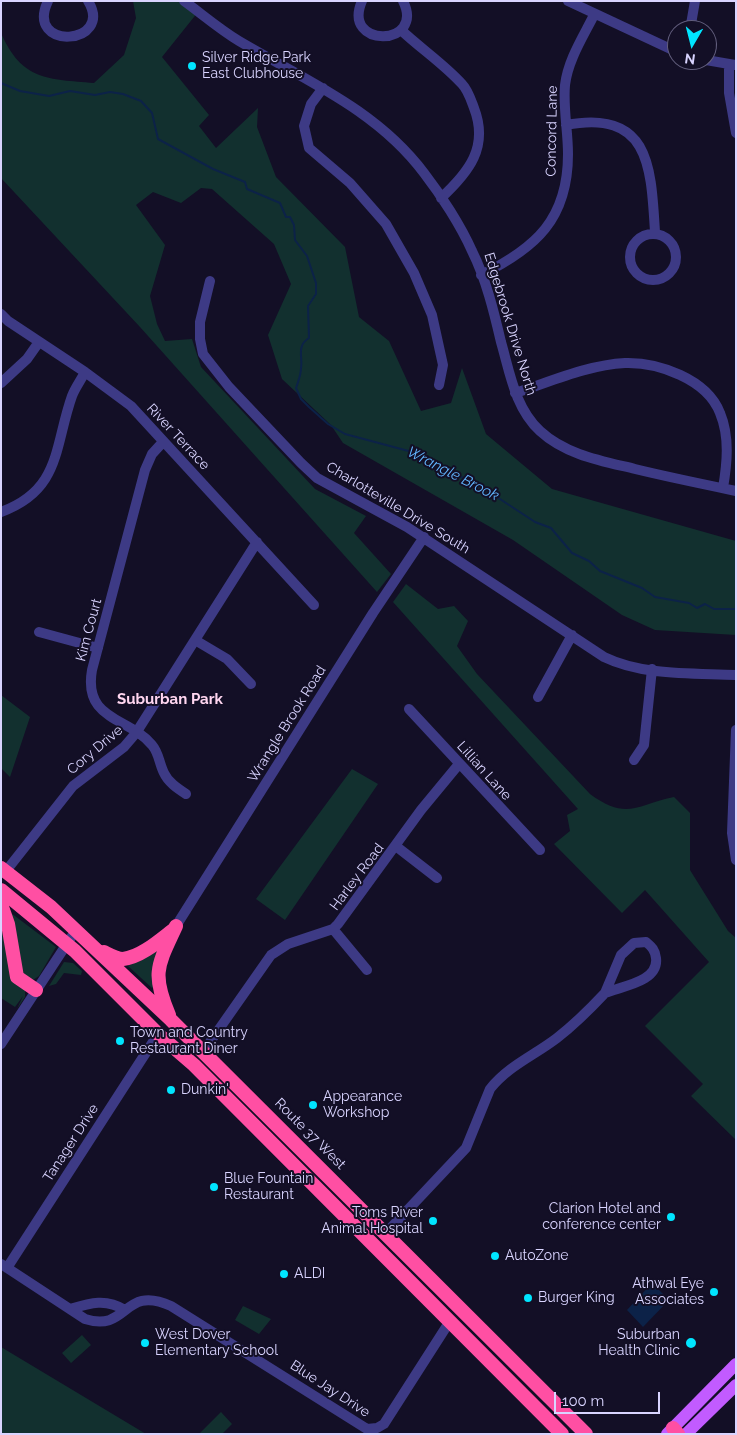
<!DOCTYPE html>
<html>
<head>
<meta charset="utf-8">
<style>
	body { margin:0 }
	#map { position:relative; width:737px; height:1435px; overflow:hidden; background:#130f26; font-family:Raleway,sans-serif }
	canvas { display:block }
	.frame { position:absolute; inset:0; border:2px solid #d9d4ff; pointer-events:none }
	.north { position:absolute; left:667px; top:20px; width:50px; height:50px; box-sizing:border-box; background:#130f26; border:1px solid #625e7d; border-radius:50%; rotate:188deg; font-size:14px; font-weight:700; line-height:20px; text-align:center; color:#d9d4ff }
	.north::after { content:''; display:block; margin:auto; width:18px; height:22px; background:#00e5ff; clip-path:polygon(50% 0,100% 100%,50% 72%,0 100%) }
	.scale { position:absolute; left:554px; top:1392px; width:106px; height:22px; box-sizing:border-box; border:2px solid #d9d4ff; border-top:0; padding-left:6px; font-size:15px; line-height:18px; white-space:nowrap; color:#d9d4ff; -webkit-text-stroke:4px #130f26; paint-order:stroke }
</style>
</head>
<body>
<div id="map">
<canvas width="737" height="1435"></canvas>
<div class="frame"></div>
<div class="north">N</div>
<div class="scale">100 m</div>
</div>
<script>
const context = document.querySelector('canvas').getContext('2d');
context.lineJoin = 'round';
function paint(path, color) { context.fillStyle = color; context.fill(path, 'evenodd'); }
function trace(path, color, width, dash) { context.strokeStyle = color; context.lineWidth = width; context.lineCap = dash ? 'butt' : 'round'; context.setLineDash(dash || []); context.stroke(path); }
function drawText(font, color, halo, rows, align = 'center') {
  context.font = font + ' Raleway,sans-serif'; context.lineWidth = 4; context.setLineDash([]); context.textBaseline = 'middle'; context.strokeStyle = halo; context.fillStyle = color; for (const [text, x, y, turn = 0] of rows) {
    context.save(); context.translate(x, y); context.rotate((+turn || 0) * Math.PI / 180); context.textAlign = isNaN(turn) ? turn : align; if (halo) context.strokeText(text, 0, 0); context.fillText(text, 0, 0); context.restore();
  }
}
const green = new Path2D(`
	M 133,1 L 185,1 L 198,12 L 162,57 L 209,115 L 199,126 L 216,148 L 258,108 L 257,127 L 276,177 L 345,247 L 359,317 L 389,341 L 421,411 L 451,403 L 462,368 L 486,434 L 552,489 L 736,541 L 736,635 L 655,630 L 622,615 L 513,540 L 343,443 L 331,425 L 282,379 L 268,335 L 291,284 L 274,244 L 212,189 L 201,188 L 181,203 L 153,192 L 136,205 L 165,245 L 150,296 L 157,324 L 165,341 L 192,339 L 201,367 L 315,489 L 366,516 L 354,533 L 391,574 L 377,592 L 140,327 L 1,178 L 1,33 C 22,81 48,79 94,83 L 124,55 L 136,18 Z
	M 406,584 L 438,609 L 454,606 L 468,621 L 457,646 L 477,674 L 590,794 C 627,821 636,805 674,797 L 690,813 L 690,870 L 728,931 L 736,938 L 736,1140 L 691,1096 L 703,1084 L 645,1026 L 709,962 L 645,890 L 622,913 L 554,844 L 570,831 L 567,815 L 578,809 L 393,602 Z
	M 1,695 L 30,717 L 10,777 L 1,768 Z
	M 352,769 L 378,784 L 285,920 L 256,899 Z
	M 11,913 L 56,947 L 39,976 L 33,980 L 23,978 Z
	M 1,916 L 25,990 L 25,997 L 17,1009 L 23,996 L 15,1007 L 1,998 Z
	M 158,948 L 153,987 L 152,988 L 128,966 Z
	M 64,962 L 73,963 L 82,971 L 81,975 L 64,973 L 56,984 L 49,986 Z
	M 243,1306 L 271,1319 L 259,1334 L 235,1320 Z
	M 82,1335 L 91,1345 L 71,1363 L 62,1353 Z
	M 1,1347 L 146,1434 L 1,1434 Z
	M 221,1412 L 232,1424 L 222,1434 L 199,1434 Z`);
const water = new Path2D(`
	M 652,1283 L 669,1300 L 643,1327 L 627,1310 Z`);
const stream = new Path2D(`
	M 1,83 L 20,91 L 49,96 L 70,91 L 95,95 L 110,92 L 123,94 L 141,101 L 152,113 L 158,139 L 213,169 L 245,182 L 247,189 L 280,203 L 286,217 L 290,217 L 294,225 L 295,240 L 307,256 L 316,283 L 316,294 L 308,306 L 309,338 C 296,346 303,357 301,368 C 301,375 298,382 296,388 L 301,399 L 309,407 L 328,424 L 345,434 L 416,453 L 448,472 L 474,482 L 535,522 L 551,528 L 572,553 L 589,561 L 600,571 L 642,588 L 655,597 L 689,603 L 697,608 L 705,604 L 714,609 L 736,609`);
const minor = new Path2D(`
	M 48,1 C 24,52 115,45 88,1
	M 184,1 C 202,14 219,29 239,41 C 305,80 377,110 424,173 C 441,195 461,226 472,251 C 486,279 494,312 501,342 C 510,373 515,408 540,431 C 566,455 602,461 635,469 C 668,477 702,484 736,491
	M 362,1 C 341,49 426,47 403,1
	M 568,1 L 677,52
	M 401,30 C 420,48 444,64 462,84 C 468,90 471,100 474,108 C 489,147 469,172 441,198
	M 690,30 L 695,1
	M 706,60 L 735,65
	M 729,65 L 729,93 L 736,133
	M 323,88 L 311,104 L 304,126 L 309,148 L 350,183 L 386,224 L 414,273 L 432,315 L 443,365 L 439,385
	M 566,125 C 650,109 651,167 655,232
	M630 257a23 23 0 1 1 46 0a23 23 0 1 1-46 0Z
	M 481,275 C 536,248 568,219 568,154 C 568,131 563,108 565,85 C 568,60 583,37 594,15
	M 210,281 L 200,322 L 200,339 L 203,354 L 229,387 L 301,463 L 317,478 L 407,527 L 604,657 C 643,676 693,673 736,675
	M 1,314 L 8,321 L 85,372 L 131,406 L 314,605
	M 1,383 L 27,359 L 39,342
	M 515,393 C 550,382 587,365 625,363 C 658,362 707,379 720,413 C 730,437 727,464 723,488
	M 163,442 L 152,454 L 145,470 L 92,670 C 83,721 129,717 152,745 C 159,753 159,763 164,773 C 168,782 177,788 186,794
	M 1,512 C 61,490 54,447 72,396 C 75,388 81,380 85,372
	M 39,632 L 98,648
	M 195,640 L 227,659 L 251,684
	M 538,697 L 572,635
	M 409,709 L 540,850
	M 736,730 L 732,833 L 736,860
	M 634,760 L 644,745 L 652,669
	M 397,847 L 437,878
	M 6,871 L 73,786 L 124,747 L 136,733 L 257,542
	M 176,926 L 373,613 L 424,537
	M 333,929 L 367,970
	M 646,942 C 652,947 655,950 656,958 C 659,982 622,986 605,993 L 621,955 L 634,943 Z
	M 1,1044 L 76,930
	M 203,1052 L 271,955 L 288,944 L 333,929 L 338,924 L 421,810 L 459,764
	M 386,1233 L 466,1148 L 490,1089 C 508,1066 535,1055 557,1038 C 575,1024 590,1009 605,993
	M 1,1264 L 85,1319 C 129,1333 122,1284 171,1306 L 367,1429 L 377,1428 L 384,1424 L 450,1321
	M 7,1268 L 158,1034
	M 70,1309 C 90,1303 106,1298 125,1310`);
const major = new Path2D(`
	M 667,1434 L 736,1364
	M 686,1434 L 736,1385`);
const highway = new Path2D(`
	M 1,868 L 51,907 L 171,1020 L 586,1434
	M 1,890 L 75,951 L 158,1034 L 194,1065 L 562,1434
	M 1,904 L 8,924 L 17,977 L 36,990
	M 104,952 C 110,955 117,959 123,959 C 141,957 160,940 173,930
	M 169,1015 C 151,973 158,965 176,926
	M 673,1428 L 678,1434`);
const markers = [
	[192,66,5,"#00e5ff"],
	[120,1041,5,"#00e5ff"],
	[171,1090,5,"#00e5ff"],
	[313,1105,5,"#00e5ff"],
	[214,1187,5,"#00e5ff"],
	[671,1217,5,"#00e5ff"],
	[433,1221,5,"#00e5ff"],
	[495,1256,5,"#00e5ff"],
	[284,1274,5,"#00e5ff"],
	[714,1292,5,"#00e5ff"],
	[528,1298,5,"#00e5ff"],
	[145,1343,5,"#00e5ff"],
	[691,1343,6,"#00e5ff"]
];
const poiNames = [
	["Silver Ridge Park",202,58],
	["East Clubhouse",202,74],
	["Town and Country",130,1033],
	["Restaurant Diner",130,1049],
	["Dunkin'",181,1090],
	["Appearance",323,1097],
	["Workshop",323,1113],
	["Blue Fountain",224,1179],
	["Restaurant",224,1195],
	["Clarion Hotel and",661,1209,"right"],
	["conference center",661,1225,"right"],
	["Toms River",423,1213,"right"],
	["Animal Hospital",423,1229,"right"],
	["AutoZone",505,1256],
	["ALDI",294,1274],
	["Athwal Eye",704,1284,"right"],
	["Associates",704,1300,"right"],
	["Burger King",538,1298],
	["West Dover",155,1335],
	["Elementary School",155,1351],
	["Suburban",680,1335,"right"],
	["Health Clinic",680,1351,"right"]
];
const streetNames = [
	["Concord Lane",552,131,-89],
	["Edgebrook Drive North",510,324,73],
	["River Terrace",178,437,47],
	["Charlotteville Drive South",398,508,31],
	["Kim Court",89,630,-75],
	["Wrangle Brook Road",287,724,-58],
	["Cory Drive",95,750,-40],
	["Lillian Lane",484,771,48],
	["Harley Road",357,877,-53],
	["Route 37 West",310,1134,45],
	["Tanager Drive",71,1143,-57],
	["Blue Jay Drive",330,1389,33]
];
const waterNames = [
	["Wrangle Brook",453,474,27]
];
const neighbourhoodNames = [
	["Suburban Park",170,699]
];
paint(green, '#12302f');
paint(water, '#0c2248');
trace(stream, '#0c2248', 2);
trace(minor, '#3d3a85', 10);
trace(major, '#c25bff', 12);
trace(highway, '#ff4fa3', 14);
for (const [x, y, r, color] of markers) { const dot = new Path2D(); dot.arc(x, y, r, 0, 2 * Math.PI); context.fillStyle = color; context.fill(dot); trace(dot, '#130f26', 2); }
drawText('14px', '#d9d4ff', '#130f26', poiNames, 'left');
drawText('14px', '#d9d4ff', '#130f26', streetNames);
drawText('italic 15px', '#62b6ff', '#130f26', waterNames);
drawText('bold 15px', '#ffd6f0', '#130f26', neighbourhoodNames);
</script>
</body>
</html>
